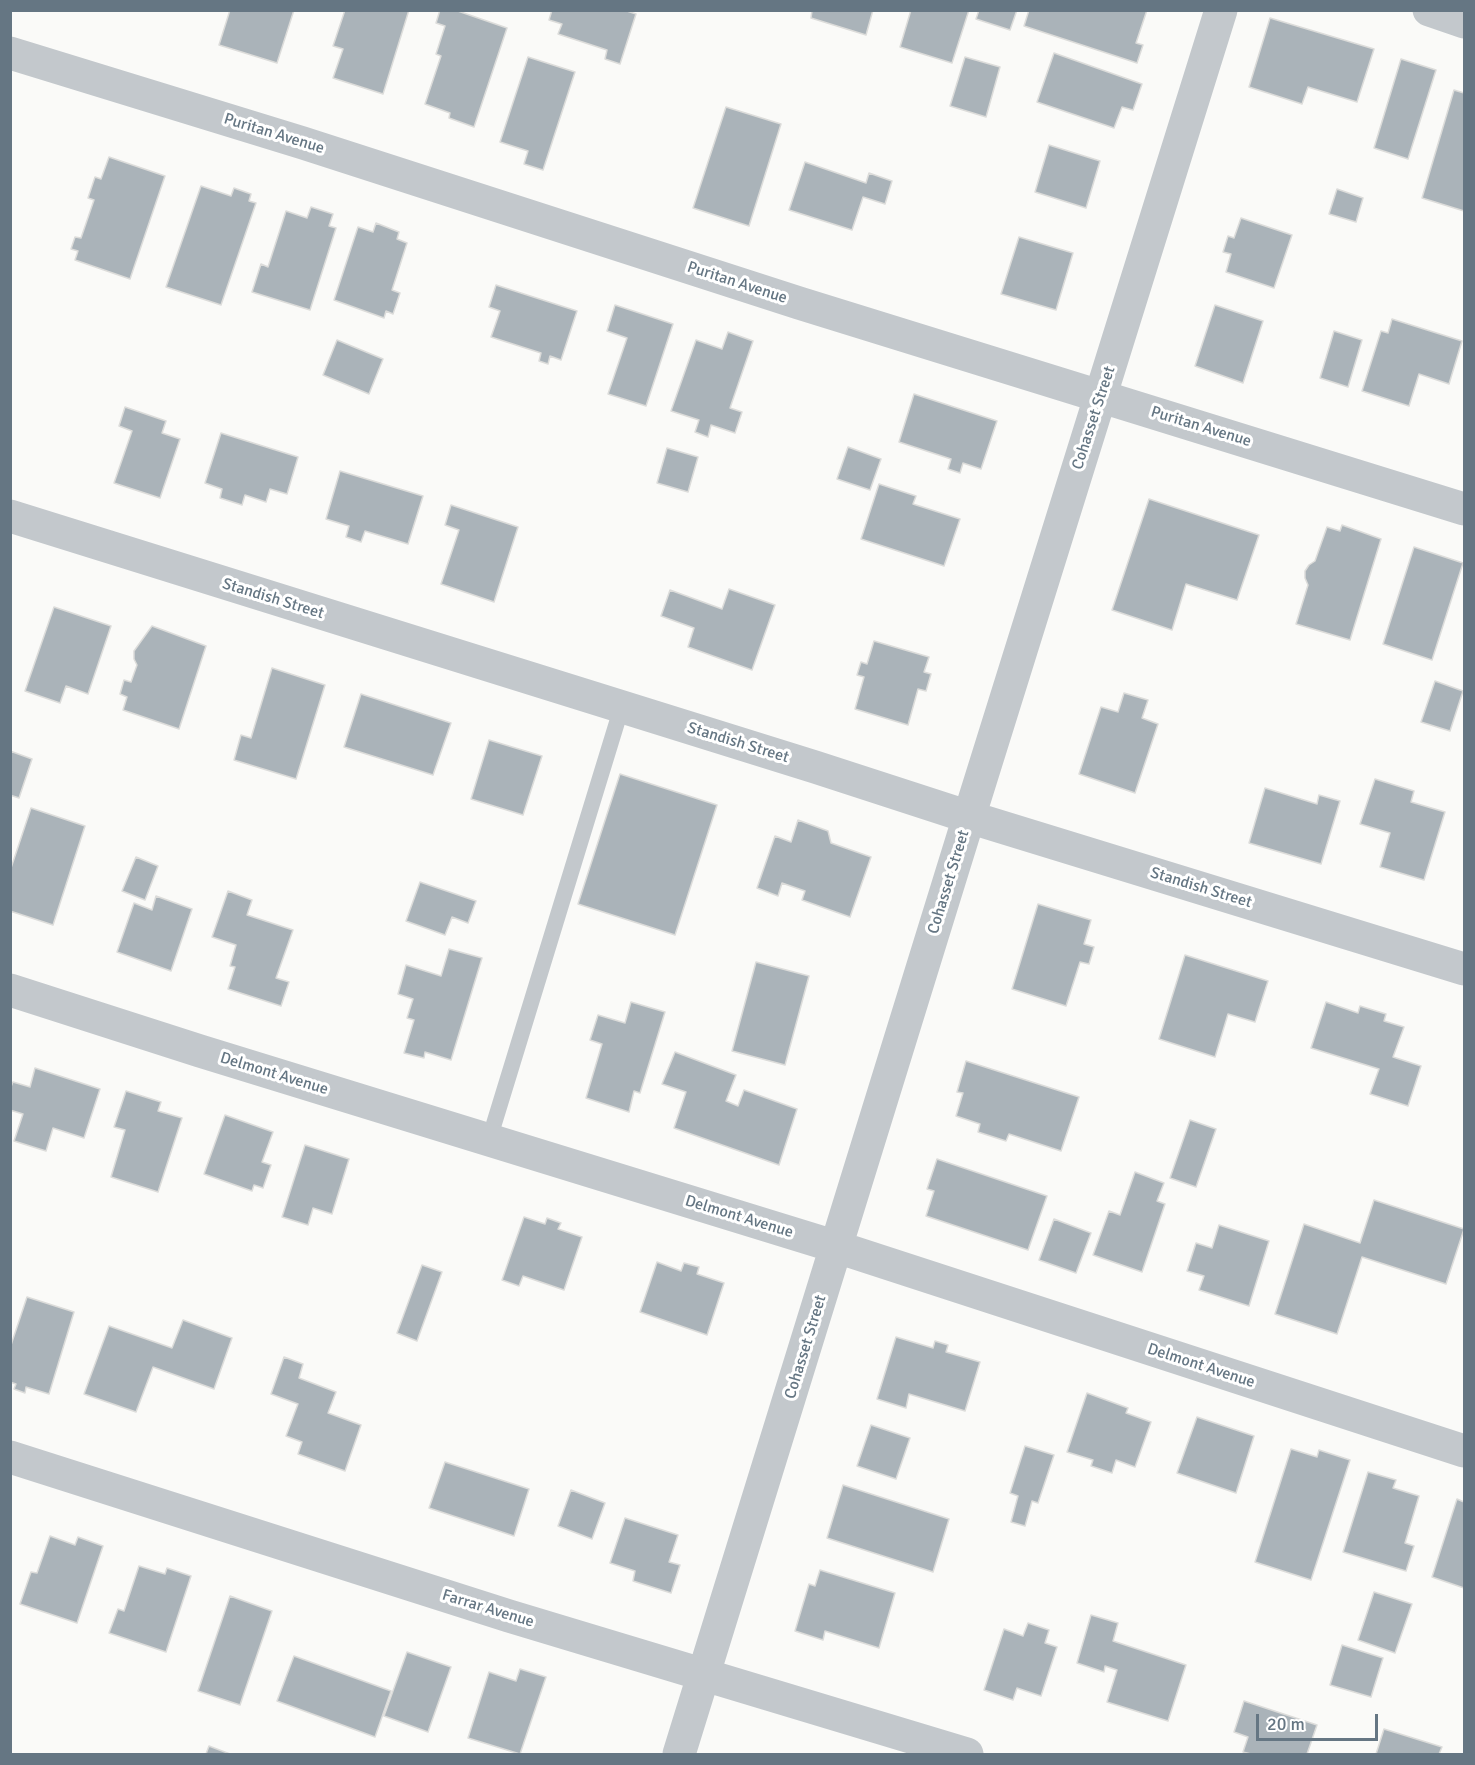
<!DOCTYPE html>
<html>
<head>
<meta charset="utf-8">
<style>
	body { margin:0 }
	#map { position:relative; width:1475px; height:1765px; overflow:hidden; background:#fafaf8; font-family:Signika,sans-serif }
	canvas { display:block }
	.frame { position:absolute; inset:0; border:12px solid #657683; pointer-events:none }
	.scale { position:absolute; left:1256px; top:1714px; width:122px; height:27px; box-sizing:border-box; border:3px solid #657683; border-top:0; padding-left:8px; font-size:18px; line-height:21px; white-space:nowrap; color:#657683; -webkit-text-stroke:4px #fff; paint-order:stroke }
</style>
</head>
<body>
<div id="map">
<canvas width="1475" height="1765"></canvas>
<div class="frame"></div>
<div class="scale">20 m</div>
</div>
<script>
const context = document.querySelector('canvas').getContext('2d');
context.lineJoin = 'round';
function paint(path, color) { context.fillStyle = color; context.fill(path, 'evenodd'); }
function trace(path, color, width, dash) { context.strokeStyle = color; context.lineWidth = width; context.lineCap = dash ? 'butt' : 'round'; context.setLineDash(dash || []); context.stroke(path); }
function drawText(font, color, halo, rows, align = 'center') {
  context.font = font + ' Signika,sans-serif'; context.lineWidth = 6; context.setLineDash([]); context.textBaseline = 'middle'; context.strokeStyle = halo; context.fillStyle = color; for (const [text, x, y, turn = 0] of rows) {
    context.save(); context.translate(x, y); context.rotate((+turn || 0) * Math.PI / 180); context.textAlign = isNaN(turn) ? turn : align; if (halo) context.strokeText(text, 0, 0); context.fillText(text, 0, 0); context.restore();
  }
}
const building = new Path2D(`
	M 230,10 L 294,10 L 277,63 L 219,45 Z
	M 345,10 L 409,10 L 383,94 L 333,78 L 343,49 L 333,46 Z
	M 440,10 L 455,10 L 507,28 L 474,127 L 449,118 L 450,113 L 425,104 L 441,56 L 436,54 L 445,26 L 436,23 Z
	M 552,10 L 624,10 L 636,14 L 620,64 L 605,59 L 607,50 L 558,34 L 562,24 L 549,20 Z
	M 811,10 L 873,10 L 866,35 L 811,18 L 812,11 Z
	M 911,10 L 969,10 L 952,63 L 900,47 Z
	M 979,10 L 1017,10 L 1010,30 L 976,19 Z
	M 1029,10 L 1147,10 L 1136,43 L 1143,45 L 1137,63 L 1024,26 Z
	M 1270,18 L 1374,49 L 1357,102 L 1308,87 L 1302,104 L 1249,87 Z
	M 1054,53 L 1142,84 L 1133,110 L 1122,107 L 1114,128 L 1037,102 Z
	M 528,57 L 575,72 L 543,170 L 524,164 L 528,151 L 500,142 Z
	M 965,57 L 1000,67 L 986,117 L 950,106 Z
	M 1401,59 L 1436,70 L 1408,159 L 1374,148 Z
	M 1454,90 L 1464,93 L 1464,211 L 1422,198 Z
	M 726,107 L 781,124 L 749,226 L 693,208 Z
	M 1049,145 L 1100,161 L 1086,208 L 1035,192 Z
	M 109,157 L 165,176 L 130,279 L 75,260 L 78,251 L 71,249 L 75,237 L 81,238 L 94,200 L 88,198 L 95,177 L 101,179 Z
	M 805,162 L 866,183 L 869,173 L 892,181 L 885,204 L 863,197 L 852,230 L 789,210 Z
	M 201,186 L 231,196 L 234,188 L 251,194 L 249,201 L 256,203 L 221,305 L 166,287 Z
	M 1337,189 L 1363,198 L 1356,222 L 1329,214 Z
	M 311,207 L 333,214 L 329,226 L 336,228 L 310,310 L 252,292 L 261,264 L 268,267 L 286,211 L 307,218 Z
	M 1241,218 L 1292,235 L 1274,288 L 1226,272 L 1231,254 L 1223,252 L 1228,236 L 1234,238 Z
	M 376,223 L 399,232 L 397,239 L 407,243 L 392,290 L 400,293 L 393,314 L 386,311 L 384,318 L 334,300 L 358,227 L 373,232 Z
	M 1019,237 L 1073,253 L 1056,310 L 1001,294 Z
	M 496,285 L 577,311 L 561,360 L 550,356 L 548,364 L 539,361 L 541,353 L 491,337 L 500,311 L 489,307 Z
	M 615,305 L 673,324 L 646,406 L 608,394 L 627,338 L 607,331 Z
	M 1215,305 L 1263,321 L 1243,383 L 1195,366 Z
	M 1392,319 L 1462,341 L 1449,384 L 1419,374 L 1409,406 L 1362,391 L 1381,331 L 1388,333 Z
	M 1334,331 L 1362,340 L 1348,387 L 1320,378 Z
	M 728,332 L 753,341 L 730,408 L 742,412 L 735,433 L 711,425 L 708,437 L 695,432 L 699,420 L 671,411 L 696,340 L 722,349 Z
	M 337,340 L 383,359 L 369,394 L 323,375 Z
	M 914,394 L 997,421 L 981,469 L 963,463 L 960,473 L 948,469 L 951,459 L 899,442 Z
	M 125,407 L 166,421 L 162,433 L 180,439 L 160,498 L 114,483 L 132,431 L 119,426 Z
	M 221,433 L 298,457 L 287,494 L 270,489 L 266,502 L 245,495 L 242,505 L 220,498 L 222,489 L 205,483 Z
	M 848,447 L 881,459 L 870,490 L 837,479 Z
	M 667,448 L 698,457 L 688,492 L 657,483 Z
	M 340,471 L 423,496 L 408,544 L 365,531 L 361,542 L 346,537 L 349,526 L 326,519 Z
	M 879,484 L 916,496 L 913,504 L 960,519 L 944,566 L 861,539 Z
	M 1149,499 L 1259,535 L 1237,600 L 1186,584 L 1172,630 L 1112,610 Z
	M 451,505 L 518,527 L 494,602 L 441,584 L 459,530 L 445,525 Z
	M 1342,525 L 1381,539 L 1350,640 L 1296,624 L 1308,585 L 1305,578 L 1305,571 L 1309,565 L 1315,561 L 1327,527 L 1340,531 Z
	M 1414,547 L 1463,563 L 1432,660 L 1383,644 Z
	M 729,589 L 775,605 L 752,670 L 688,647 L 694,628 L 661,616 L 670,590 L 722,609 Z
	M 54,607 L 111,626 L 88,694 L 66,686 L 60,703 L 25,691 Z
	M 152,626 L 206,646 L 179,729 L 123,710 L 127,697 L 120,694 L 124,680 L 131,682 L 137,665 L 134,659 L 134,651 Z
	M 874,641 L 929,657 L 924,672 L 931,674 L 926,691 L 918,689 L 908,725 L 855,709 L 864,677 L 857,675 L 861,662 L 867,664 Z
	M 272,668 L 325,685 L 296,779 L 234,760 L 241,735 L 251,738 Z
	M 1435,681 L 1463,691 L 1450,731 L 1421,722 Z
	M 1124,693 L 1148,700 L 1142,718 L 1158,724 L 1135,793 L 1079,774 L 1101,707 L 1118,712 Z
	M 361,694 L 451,723 L 433,775 L 344,747 Z
	M 489,740 L 542,756 L 523,815 L 471,799 Z
	M 10,751 L 32,759 L 19,798 L 10,795 Z
	M 620,774 L 717,805 L 675,935 L 578,904 Z
	M 1375,779 L 1414,791 L 1411,802 L 1445,812 L 1424,880 L 1380,867 L 1390,833 L 1360,824 Z
	M 1265,788 L 1317,804 L 1319,795 L 1340,801 L 1321,864 L 1249,843 Z
	M 31,808 L 85,826 L 53,925 L 10,911 L 10,871 Z
	M 798,820 L 828,831 L 831,843 L 871,857 L 850,917 L 802,900 L 805,891 L 782,883 L 778,896 L 757,888 L 775,836 L 791,842 Z
	M 136,857 L 158,866 L 145,900 L 122,891 Z
	M 420,882 L 476,901 L 468,923 L 452,917 L 445,935 L 406,921 Z
	M 228,891 L 252,900 L 247,915 L 293,930 L 276,978 L 289,982 L 281,1006 L 228,989 L 235,967 L 230,966 L 236,945 L 212,937 Z
	M 156,896 L 192,909 L 171,971 L 117,952 L 134,903 L 152,910 Z
	M 1038,904 L 1091,920 L 1084,944 L 1094,947 L 1089,964 L 1080,962 L 1066,1006 L 1012,989 Z
	M 449,949 L 482,958 L 451,1060 L 425,1052 L 424,1058 L 404,1053 L 414,1020 L 407,1018 L 413,999 L 398,994 L 406,965 L 441,976 Z
	M 1185,955 L 1268,981 L 1255,1022 L 1228,1014 L 1215,1057 L 1159,1039 Z
	M 756,962 L 809,976 L 785,1065 L 732,1051 Z
	M 631,1002 L 665,1012 L 640,1093 L 634,1091 L 629,1112 L 586,1098 L 602,1044 L 590,1040 L 598,1015 L 625,1023 Z
	M 1326,1002 L 1358,1013 L 1360,1006 L 1386,1014 L 1384,1021 L 1404,1027 L 1393,1057 L 1421,1066 L 1408,1106 L 1370,1094 L 1379,1069 L 1311,1048 Z
	M 675,1052 L 736,1075 L 726,1101 L 738,1106 L 744,1090 L 797,1109 L 779,1165 L 674,1128 L 686,1092 L 662,1084 Z
	M 966,1061 L 1079,1097 L 1061,1151 L 1009,1134 L 1006,1141 L 978,1132 L 980,1124 L 956,1116 L 963,1093 L 957,1092 Z
	M 35,1068 L 100,1089 L 84,1138 L 53,1128 L 46,1151 L 14,1141 L 23,1114 L 10,1110 L 10,1089 L 13,1082 L 30,1087 Z
	M 126,1091 L 161,1102 L 158,1111 L 182,1118 L 158,1192 L 111,1177 L 125,1130 L 114,1127 Z
	M 225,1115 L 273,1132 L 262,1162 L 271,1165 L 263,1188 L 254,1185 L 252,1191 L 204,1174 Z
	M 1190,1120 L 1216,1129 L 1196,1187 L 1170,1178 Z
	M 305,1145 L 349,1159 L 332,1214 L 313,1208 L 308,1225 L 282,1217 Z
	M 937,1159 L 1047,1196 L 1028,1250 L 926,1216 L 934,1191 L 927,1189 Z
	M 1135,1172 L 1164,1183 L 1157,1201 L 1165,1204 L 1142,1272 L 1093,1255 L 1109,1211 L 1120,1215 Z
	M 1374,1200 L 1464,1229 L 1446,1284 L 1362,1257 L 1337,1334 L 1275,1314 L 1304,1224 L 1360,1243 Z
	M 524,1217 L 545,1224 L 547,1218 L 561,1223 L 558,1229 L 582,1237 L 564,1290 L 523,1276 L 519,1286 L 502,1280 Z
	M 1054,1219 L 1091,1233 L 1076,1273 L 1039,1260 Z
	M 1219,1225 L 1269,1241 L 1249,1306 L 1199,1290 L 1204,1276 L 1187,1271 L 1196,1243 L 1212,1248 Z
	M 657,1262 L 681,1271 L 684,1263 L 699,1267 L 697,1274 L 724,1283 L 707,1335 L 640,1312 Z
	M 422,1265 L 442,1272 L 417,1341 L 397,1333 Z
	M 27,1297 L 74,1312 L 49,1394 L 26,1387 L 25,1393 L 14,1389 L 16,1384 L 10,1382 L 10,1348 Z
	M 183,1320 L 232,1338 L 214,1389 L 153,1367 L 136,1412 L 84,1394 L 109,1326 L 172,1348 Z
	M 896,1337 L 933,1348 L 935,1341 L 948,1345 L 946,1352 L 980,1362 L 965,1411 L 909,1394 L 906,1408 L 877,1399 Z
	M 284,1357 L 303,1364 L 299,1378 L 336,1392 L 328,1413 L 361,1425 L 345,1471 L 298,1454 L 302,1442 L 286,1436 L 298,1404 L 271,1394 Z
	M 1087,1393 L 1128,1408 L 1126,1413 L 1151,1422 L 1135,1467 L 1116,1460 L 1112,1473 L 1091,1466 L 1093,1460 L 1067,1452 Z
	M 1197,1417 L 1254,1436 L 1236,1493 L 1177,1473 Z
	M 871,1425 L 910,1438 L 896,1479 L 857,1466 Z
	M 1025,1446 L 1054,1455 L 1038,1503 L 1032,1501 L 1025,1526 L 1011,1522 L 1018,1496 L 1010,1493 Z
	M 1291,1449 L 1317,1457 L 1319,1450 L 1350,1460 L 1311,1580 L 1255,1562 Z
	M 445,1462 L 529,1489 L 514,1536 L 429,1508 Z
	M 1368,1472 L 1396,1480 L 1393,1488 L 1419,1496 L 1405,1543 L 1414,1546 L 1406,1571 L 1343,1552 Z
	M 843,1485 L 949,1519 L 933,1572 L 827,1538 Z
	M 571,1490 L 605,1503 L 592,1539 L 558,1526 Z
	M 1457,1499 L 1464,1502 L 1464,1588 L 1432,1577 Z
	M 625,1518 L 678,1535 L 669,1562 L 680,1565 L 671,1593 L 633,1581 L 635,1571 L 610,1563 Z
	M 50,1536 L 75,1545 L 78,1537 L 103,1546 L 77,1623 L 20,1604 L 31,1572 L 37,1573 Z
	M 139,1566 L 165,1574 L 167,1568 L 191,1576 L 166,1652 L 109,1633 L 118,1609 L 124,1611 Z
	M 820,1570 L 895,1593 L 879,1648 L 825,1631 L 823,1640 L 795,1631 L 809,1584 L 815,1586 Z
	M 1374,1592 L 1412,1604 L 1395,1653 L 1358,1640 Z
	M 230,1596 L 272,1611 L 240,1705 L 198,1691 Z
	M 1091,1615 L 1118,1623 L 1113,1641 L 1186,1665 L 1168,1721 L 1107,1702 L 1117,1670 L 1105,1666 L 1104,1672 L 1077,1663 Z
	M 1028,1623 L 1049,1630 L 1045,1643 L 1057,1647 L 1041,1696 L 1017,1688 L 1013,1700 L 984,1690 L 1004,1629 L 1023,1636 Z
	M 1342,1645 L 1383,1658 L 1371,1697 L 1330,1685 Z
	M 407,1652 L 451,1667 L 428,1732 L 384,1716 Z
	M 294,1656 L 391,1691 L 375,1737 L 277,1701 Z
	M 520,1669 L 546,1677 L 520,1754 L 468,1738 L 489,1672 L 516,1681 Z
	M 1244,1701 L 1317,1725 L 1307,1754 L 1251,1754 L 1243,1752 L 1248,1737 L 1234,1732 Z
	M 1384,1729 L 1442,1747 L 1439,1754 L 1376,1754 Z
	M 209,1746 L 230,1754 L 206,1754 Z`);
const lane = new Path2D(`
	M 489,1140 L 622,706`);
const street = new Path2D(`
	M 1429,10 L 1464,22
	M 10,53 L 303,143 L 799,303 L 1464,509
	M 10,516 L 815,767 L 969,817 L 1464,969
	M 10,990 L 200,1051 L 837,1247 L 1464,1451
	M 10,1457 L 509,1616 L 967,1754
	M 679,1754 L 969,817 L 1221,10`);
const streetNames = [
	["Puritan Avenue",274,134,17],
	["Puritan Avenue",737,283,18],
	["Cohasset Street",1094,418,-72],
	["Puritan Avenue",1201,427,17],
	["Standish Street",273,599,17],
	["Standish Street",738,743,17],
	["Cohasset Street",949,882,-73],
	["Standish Street",1201,888,17],
	["Delmont Avenue",274,1074,17],
	["Delmont Avenue",739,1217,17],
	["Cohasset Street",806,1347,-73],
	["Delmont Avenue",1201,1366,18],
	["Farrar Avenue",488,1609,17]
];
paint(building, '#aab3b9');
trace(building, '#dcdcda', 1.5);
trace(lane, '#c3c8cc', 16);
trace(street, '#c3c8cc', 33);
drawText('16px', '#657683', '#fff', streetNames);
</script>
</body>
</html>
